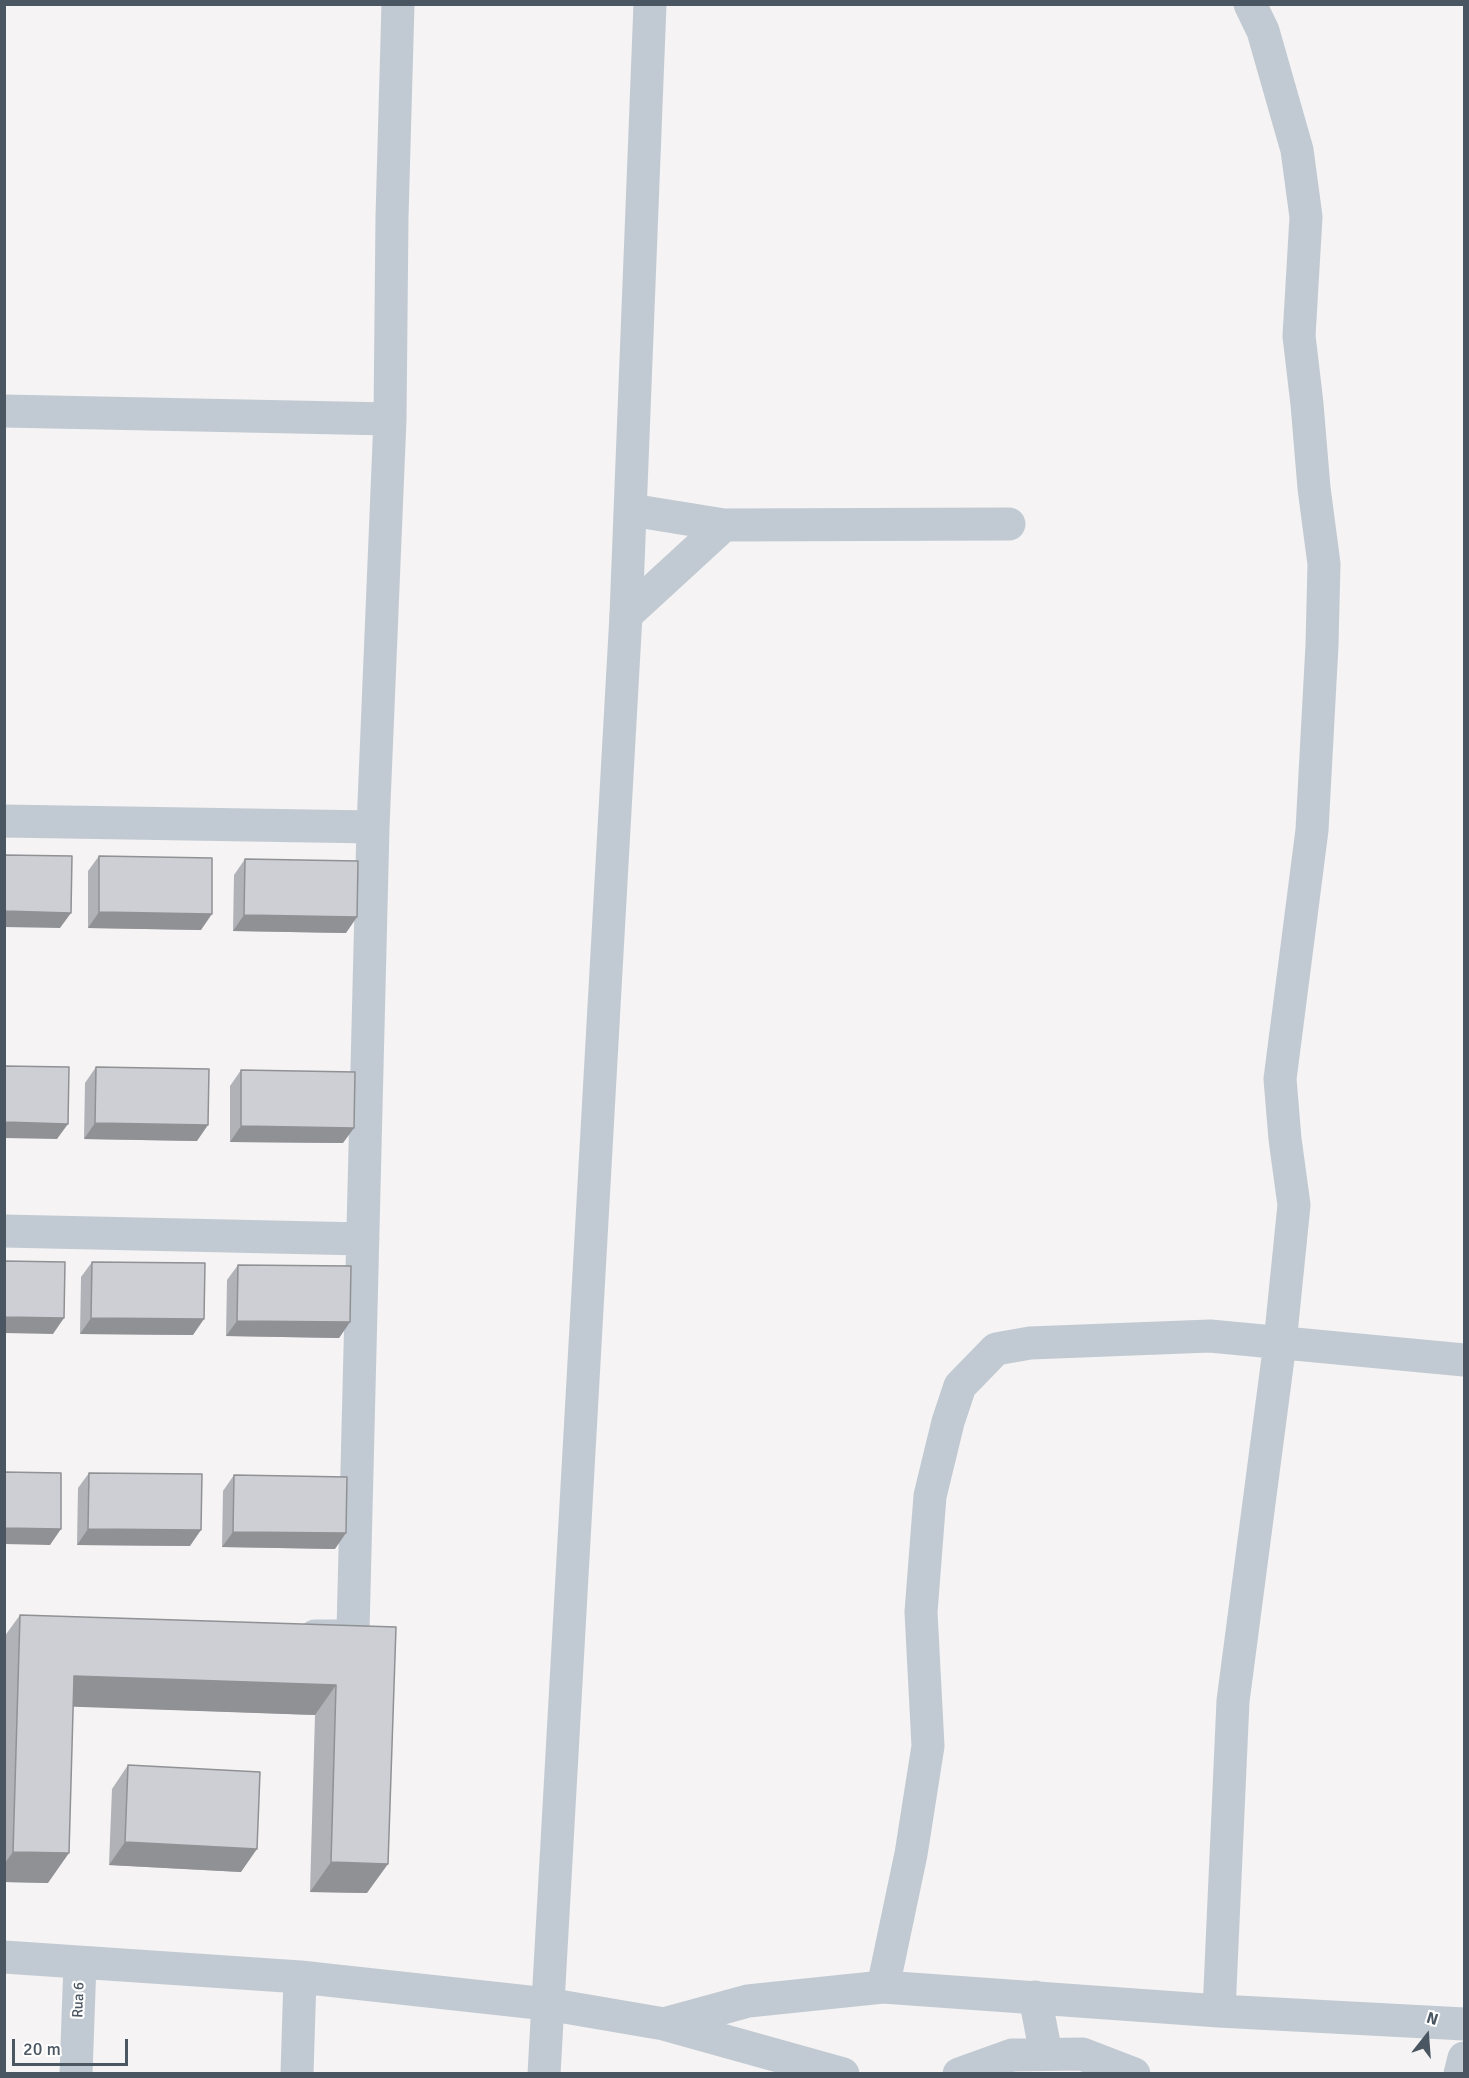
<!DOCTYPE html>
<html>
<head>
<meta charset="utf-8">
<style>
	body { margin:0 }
	#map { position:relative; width:1469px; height:2078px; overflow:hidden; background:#f5f3f3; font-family:Signika,sans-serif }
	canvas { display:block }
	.frame { position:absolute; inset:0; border:6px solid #4a5661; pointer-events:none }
	.north { position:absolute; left:1397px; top:2006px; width:60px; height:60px; -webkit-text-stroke:4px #fff; paint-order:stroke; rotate:17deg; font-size:16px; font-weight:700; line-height:24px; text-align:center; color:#4a5661 }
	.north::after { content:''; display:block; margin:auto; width:21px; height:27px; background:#4a5661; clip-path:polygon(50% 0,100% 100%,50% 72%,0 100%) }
	.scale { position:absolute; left:12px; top:2039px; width:116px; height:27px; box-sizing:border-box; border:3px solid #4a5661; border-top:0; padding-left:8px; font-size:18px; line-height:21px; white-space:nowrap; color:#4a5661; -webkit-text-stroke:4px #fff; paint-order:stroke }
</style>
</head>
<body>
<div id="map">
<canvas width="1469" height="2078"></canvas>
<div class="frame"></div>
<div class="north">N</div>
<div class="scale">20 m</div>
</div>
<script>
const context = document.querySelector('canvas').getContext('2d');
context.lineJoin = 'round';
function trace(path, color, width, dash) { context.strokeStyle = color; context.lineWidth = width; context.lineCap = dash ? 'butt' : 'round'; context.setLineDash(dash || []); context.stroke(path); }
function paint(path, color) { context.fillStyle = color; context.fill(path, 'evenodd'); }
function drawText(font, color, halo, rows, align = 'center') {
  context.font = font + ' Signika,sans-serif'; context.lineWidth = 4.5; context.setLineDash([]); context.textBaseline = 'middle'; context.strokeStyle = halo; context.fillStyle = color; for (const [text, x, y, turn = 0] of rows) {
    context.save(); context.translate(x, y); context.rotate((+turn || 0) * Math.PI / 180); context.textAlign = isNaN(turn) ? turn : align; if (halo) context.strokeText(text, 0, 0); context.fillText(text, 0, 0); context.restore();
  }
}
const minor = new Path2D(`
	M 4,411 L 390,419 L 373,827 L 353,1631 L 350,1635 L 347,1636 L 315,1636
	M 390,419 L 392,217 L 398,4
	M 631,510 L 724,525 L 1009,524
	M 626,615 L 724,525
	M 4,821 L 373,827
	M 4,1231 L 363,1239
	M 4,1957 L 300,1977 L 547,2004 L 664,2024 L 843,2074
	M 883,1987 L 911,1854 L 928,1746 L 921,1612 L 930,1496 L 948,1422 L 960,1386 L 996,1349 L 1030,1343 L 1210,1336 L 1464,1360
	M 1035,1997 L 1046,2054
	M 1219,2011 L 1233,1701 L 1280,1343 L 1294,1205 L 1285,1139 L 1280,1079 L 1312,830 L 1322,645 L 1324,564 L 1314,488 L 1307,404 L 1299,336 L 1306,217 L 1297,150 L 1263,31 L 1250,4
	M 664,2024 L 748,2001 L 883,1987 L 1219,2011 L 1464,2024
	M 76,2074 L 80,1963
	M 297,2074 L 300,1977
	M 959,2074 L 1012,2055 L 1082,2054 L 1134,2074
	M 1460,2074 L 1464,2058`);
const tertiary = new Path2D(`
	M 544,2074 L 626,615 L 650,4`);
const wall = new Path2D(`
	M 99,856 L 201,930 L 88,928 L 88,871 Z
	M 245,859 L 346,933 L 233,931 L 234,875 Z
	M 96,1067 L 197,1141 L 84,1139 L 85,1083 Z
	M 241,1070 L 343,1143 L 230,1142 L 230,1086 Z
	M 92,1262 L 193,1335 L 80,1334 L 81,1277 Z
	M 238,1265 L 350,1322 L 339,1338 L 226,1336 L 227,1280 Z
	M 89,1473 L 190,1546 L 77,1545 L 78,1488 Z
	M 234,1475 L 335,1549 L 222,1547 L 223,1491 Z
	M 20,1615 L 396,1627 L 367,1893 L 310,1892 L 315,1715 L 73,1706 L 48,1883 L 4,1882 L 4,1637 Z
	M 128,1765 L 241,1872 L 109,1865 L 112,1789 Z`);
const shadedWall = new Path2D(`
	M 4,911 L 71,913 L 60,928 L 4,927 Z
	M 99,912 L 212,914 L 201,930 L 88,928 Z
	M 244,915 L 357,917 L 346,933 L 233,931 Z
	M 4,1122 L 68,1124 L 57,1139 L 4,1138 Z
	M 95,1123 L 208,1125 L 197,1141 L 84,1139 Z
	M 241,1126 L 354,1128 L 343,1143 L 230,1142 Z
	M 4,1317 L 64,1318 L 53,1334 L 4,1333 Z
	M 91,1318 L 204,1319 L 193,1335 L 80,1334 Z
	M 237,1321 L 350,1322 L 339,1338 L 226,1336 Z
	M 4,1528 L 61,1529 L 50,1545 L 4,1544 Z
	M 88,1529 L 201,1530 L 190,1546 L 77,1545 Z
	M 233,1532 L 346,1533 L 335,1549 L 222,1547 Z
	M 74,1676 L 336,1685 L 315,1715 L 53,1706 Z
	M 125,1842 L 257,1849 L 241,1872 L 109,1865 Z
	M 13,1852 L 69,1853 L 48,1883 L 4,1882 L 4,1864 Z
	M 331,1862 L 388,1864 L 367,1893 L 310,1892 Z`);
const building = new Path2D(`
	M 4,855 L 72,856 L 71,913 L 4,911 Z
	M 99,856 L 212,858 L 212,914 L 99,912 Z
	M 245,859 L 358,861 L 357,917 L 244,915 Z
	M 4,1066 L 69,1067 L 68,1124 L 4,1122 Z
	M 96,1067 L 209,1069 L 208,1125 L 95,1123 Z
	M 241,1070 L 355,1072 L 354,1128 L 241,1126 Z
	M 4,1261 L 65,1262 L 64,1318 L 4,1317 Z
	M 92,1262 L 205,1263 L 204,1319 L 91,1318 Z
	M 238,1265 L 351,1266 L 350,1322 L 237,1321 Z
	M 4,1472 L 61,1473 L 61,1529 L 4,1528 Z
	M 89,1473 L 202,1474 L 201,1530 L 88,1529 Z
	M 234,1475 L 347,1477 L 346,1533 L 233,1532 Z
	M 20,1615 L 396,1627 L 388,1864 L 331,1862 L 336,1685 L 74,1676 L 69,1853 L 13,1852 Z
	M 128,1765 L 260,1772 L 257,1849 L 125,1842 Z`);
const streetNames = [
	["Rua 6",79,2000,-88]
];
trace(minor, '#c1cad2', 33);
trace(tertiary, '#c1cad2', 33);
paint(wall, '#b0b2b7');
paint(shadedWall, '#909195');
paint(building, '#cdcfd5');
trace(building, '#909195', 1.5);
drawText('15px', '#4a5661', '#fff', streetNames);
</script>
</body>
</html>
